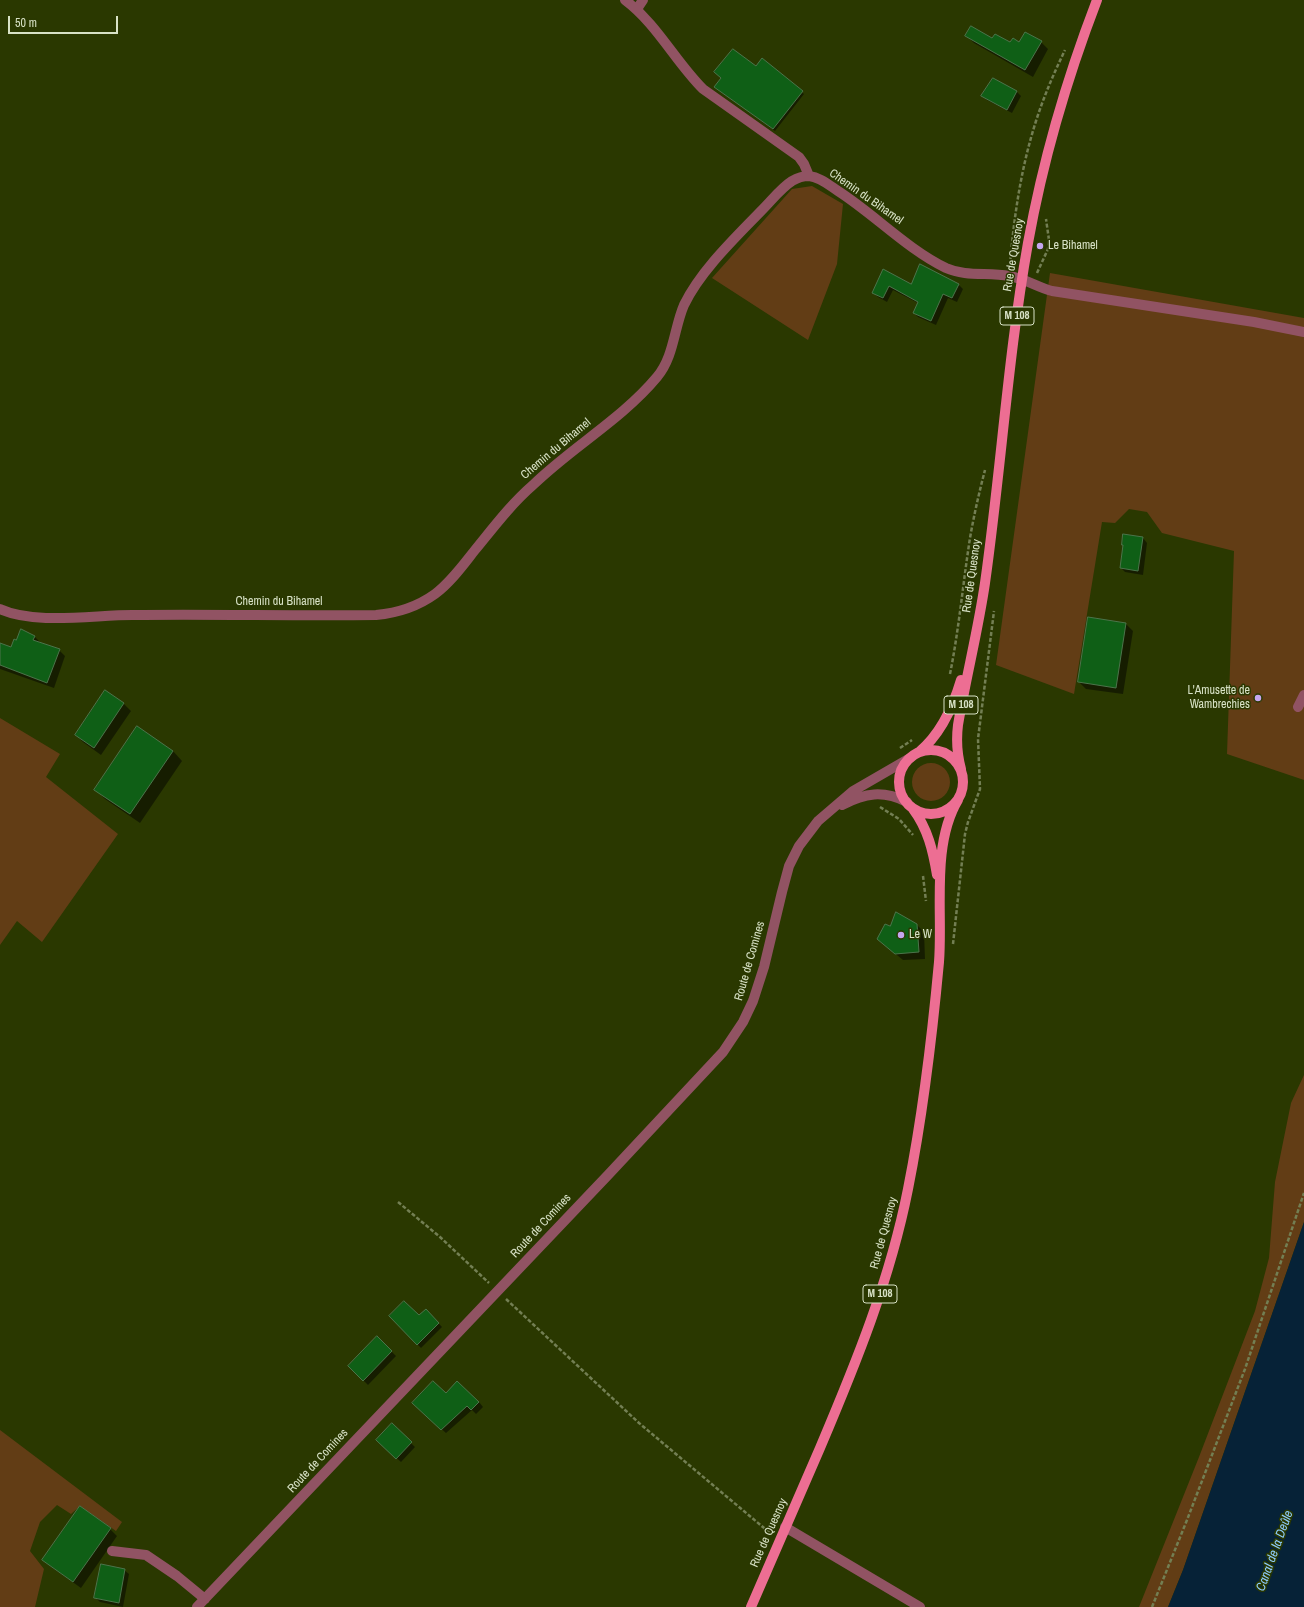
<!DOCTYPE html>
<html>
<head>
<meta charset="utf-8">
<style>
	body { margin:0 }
	#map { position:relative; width:1304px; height:1607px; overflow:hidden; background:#2a3800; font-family:"Archivo Narrow",sans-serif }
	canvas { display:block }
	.scale { position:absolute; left:8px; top:16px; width:110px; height:18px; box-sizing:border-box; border:2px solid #d8e2c6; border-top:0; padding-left:5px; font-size:12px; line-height:14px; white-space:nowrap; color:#d8e2c6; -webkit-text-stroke:3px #2a3800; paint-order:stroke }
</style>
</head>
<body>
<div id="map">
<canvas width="1304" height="1607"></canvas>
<div class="scale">50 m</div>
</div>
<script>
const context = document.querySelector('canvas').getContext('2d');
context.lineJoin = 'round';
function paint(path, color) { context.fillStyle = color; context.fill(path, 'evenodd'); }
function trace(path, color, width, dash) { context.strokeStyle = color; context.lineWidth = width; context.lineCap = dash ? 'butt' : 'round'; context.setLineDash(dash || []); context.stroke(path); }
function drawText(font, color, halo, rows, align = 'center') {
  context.font = font + ' "Archivo Narrow",sans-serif'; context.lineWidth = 3; context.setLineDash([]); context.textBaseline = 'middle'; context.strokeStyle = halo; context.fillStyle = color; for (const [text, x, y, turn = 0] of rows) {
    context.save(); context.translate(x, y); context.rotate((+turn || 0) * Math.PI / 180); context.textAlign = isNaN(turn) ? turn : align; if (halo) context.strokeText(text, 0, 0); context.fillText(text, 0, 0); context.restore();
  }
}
const green = new Path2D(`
	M 812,186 L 843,204 L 837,264 L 808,340 L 712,278 L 792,189 Z
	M 1050,273 L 1304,318 L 1304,780 L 1227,754 L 1234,551 L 1162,533 L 1147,512 L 1129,509 L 1115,523 L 1102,522 L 1074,694 L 996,665 Z
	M 0,718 L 60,754 L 46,777 L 118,834 L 42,942 L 17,921 L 0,945 Z
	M912 782a19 19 0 1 1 38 0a19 19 0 1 1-38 0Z
	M 1304,1075 L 1304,1222 L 1183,1570 L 1168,1607 L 1139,1607 L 1199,1457 L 1255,1311 L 1269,1258 L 1275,1182 L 1291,1103 Z
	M 0,1430 L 122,1522 L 116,1531 L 80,1506 L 71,1514 L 57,1505 L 40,1522 L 30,1551 L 44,1569 L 35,1607 L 0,1607 Z`);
const water = new Path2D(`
	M 1304,1222 L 1304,1607 L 1168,1607 L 1183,1570 Z`);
const shadow = new Path2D(`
	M 1026,33 L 1041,42 L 1048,49 L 1033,77 L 974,43 L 967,36 L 1011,44 L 1020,43 Z
	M 762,60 L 804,94 L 775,131 L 718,89 L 756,68 Z
	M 993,79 L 1017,92 L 1021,96 L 1012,113 L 987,100 L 983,96 Z
	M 884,271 L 912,285 L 958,284 L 963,289 L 957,302 L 948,298 L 936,325 L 918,317 L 914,313 L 918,303 L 893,290 L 887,302 L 878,297 L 874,293 Z
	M 1124,535 L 1143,538 L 1147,543 L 1143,575 L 1125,572 L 1121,568 Z
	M 1126,624 L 1133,631 L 1123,694 L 1086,689 L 1079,682 Z
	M 22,630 L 35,637 L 42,644 L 59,650 L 65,656 L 54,688 L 0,669 L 0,644 L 11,648 Z
	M 105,692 L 124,704 L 131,711 L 101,755 L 83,742 L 76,735 Z
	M 173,751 L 182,761 L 140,823 L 105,799 L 95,789 Z
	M 916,924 L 924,932 L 925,959 L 903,960 L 886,946 L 891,928 Z
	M 426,1310 L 442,1327 L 421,1348 L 390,1316 L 419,1317 Z
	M 377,1337 L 396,1356 L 368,1385 L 349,1366 Z
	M 446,1394 L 479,1402 L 483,1407 L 476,1414 L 472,1410 L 446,1433 L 418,1408 Z
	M 392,1425 L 415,1447 L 401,1462 L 377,1440 Z
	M 80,1507 L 110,1529 L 117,1536 L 81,1588 L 50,1566 L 43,1560 Z
	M 124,1570 L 129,1574 L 123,1607 L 100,1602 L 95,1597 Z`);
const building = new Path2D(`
	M 971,26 L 992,38 L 995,34 L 1010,42 L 1013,38 L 1019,42 L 1025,32 L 1042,41 L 1025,70 L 965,36 Z
	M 733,49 L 756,66 L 762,58 L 803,91 L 773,129 L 714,87 L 721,78 L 714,72 Z
	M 993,78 L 1017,91 L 1007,110 L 981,96 Z
	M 920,264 L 959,284 L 952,298 L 943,294 L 931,321 L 913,313 L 918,302 L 889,286 L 883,298 L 872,293 L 883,269 L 911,284 Z
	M 1123,534 L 1143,537 L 1138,571 L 1120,568 L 1123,545 L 1122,545 Z
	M 1088,617 L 1126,623 L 1116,688 L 1078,682 Z
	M 21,629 L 35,636 L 33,640 L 60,649 L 47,683 L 0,665 L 0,643 L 11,647 L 14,639 L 16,640 Z
	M 105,690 L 124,703 L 94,748 L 75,735 Z
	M 137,726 L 173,751 L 130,814 L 94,790 Z
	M 896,912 L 917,924 L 919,952 L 895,954 L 877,939 L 885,924 L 890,926 Z
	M 404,1301 L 419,1315 L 426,1309 L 439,1323 L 417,1345 L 389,1316 Z
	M 377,1336 L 392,1351 L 363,1381 L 348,1366 Z
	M 433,1381 L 446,1393 L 457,1381 L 479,1402 L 471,1410 L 467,1406 L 441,1430 L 412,1403 Z
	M 392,1423 L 412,1442 L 396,1459 L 376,1440 Z
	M 80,1506 L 111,1528 L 73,1582 L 42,1560 Z
	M 101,1564 L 125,1569 L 119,1603 L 94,1598 Z`);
const path = new Path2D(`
	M 1010,265 C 1014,216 1021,168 1036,121 C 1044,96 1054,73 1065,50
	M 1037,273 L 1048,249 L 1049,240 L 1046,219
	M 950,674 C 959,629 963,583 970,538 C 974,515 979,493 985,470
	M 900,748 L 912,740
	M 880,807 L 899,819 L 913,835
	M 923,876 L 926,901
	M 953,944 L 965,834 L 968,822 L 980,789 L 978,739 L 994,611
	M 398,1202 L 440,1237 L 489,1283
	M 506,1299 L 639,1423 L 770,1533
	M 1152,1607 L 1187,1520 L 1245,1369 L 1304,1193`);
const minor = new Path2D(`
	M 625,0 C 657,24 675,61 703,89 L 799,157 L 804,164 L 809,176
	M 637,9 L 643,0
	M 0,609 C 35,625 93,615 132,615 C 214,614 295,616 376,615 C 398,613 417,607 435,594 C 451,582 463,565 475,550 C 493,528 511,504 533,485 C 572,447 622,419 657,377 C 674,357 674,328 684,305 C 701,270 736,237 762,210 C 772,200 781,188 792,181 C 797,178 804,176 809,176 C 820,177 829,185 838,191 C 874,214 907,249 946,268 C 966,277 988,272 1009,276 C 1024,278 1037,287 1052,291 L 1254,322 L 1304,332
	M 1298,707 L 1304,695
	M 842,805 C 865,793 883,790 907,802
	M 785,1527 L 920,1607
	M 112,1551 L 146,1555 L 177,1576 L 205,1599
	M 197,1607 L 608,1175 L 723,1052 L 743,1022 L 753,1001 L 764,967 L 782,892 L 789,866 L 799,846 L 818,821 L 853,791 L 910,758`);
const major = new Path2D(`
	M899 782a32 32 0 1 1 64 0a32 32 0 1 1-64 0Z
	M 919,752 C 941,734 953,707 961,680
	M 961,769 C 957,754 956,741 958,725 C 966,677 978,631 985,583 C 1001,470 1008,355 1028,243 C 1043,160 1067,78 1097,0
	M 913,809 C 928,829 933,851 937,875
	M 751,1607 C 774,1554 797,1501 820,1448 C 856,1363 890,1280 908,1189 C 923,1114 932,1038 939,962 C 943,912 931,845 958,800`);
const markers = [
	[1040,246,4,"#c6a6f0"],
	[1258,698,4,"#c6a6f0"],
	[901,935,4,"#c6a6f0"]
];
const shields = [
	[1017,316,34],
	[961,705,34],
	[880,1294,34]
];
const shieldNames = [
	["M 108",1017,316],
	["M 108",961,705],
	["M 108",880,1294]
];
const streetNames = [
	["Chemin du Bihamel",866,197,35],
	["Rue de Quesnoy",1014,255,-80],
	["Chemin du Bihamel",556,449,-40],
	["Rue de Quesnoy",972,576,-82],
	["Chemin du Bihamel",279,602],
	["Route de Comines",750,961,-74],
	["Route de Comines",541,1226,-47],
	["Rue de Quesnoy",884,1233,-75],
	["Route de Comines",318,1461,-47],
	["Rue de Quesnoy",769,1533,-66]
];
const poiNames = [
	["Le Bihamel",1048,246],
	["L'Amusette de",1250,691,"right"],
	["Wambrechies",1250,705,"right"],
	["Le W",909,935]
];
const waterNames = [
	["Canal de la Deûle",1275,1551,-70]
];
paint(green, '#623d15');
paint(water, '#062237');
paint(shadow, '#0007');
paint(building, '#0f5f16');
trace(building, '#4c744b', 1);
trace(path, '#737f53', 2.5, [4, 2]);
trace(minor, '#915363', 10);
trace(major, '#ed6e93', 10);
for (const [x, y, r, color] of markers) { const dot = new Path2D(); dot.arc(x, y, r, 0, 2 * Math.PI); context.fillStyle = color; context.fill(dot); trace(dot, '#2a3800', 1.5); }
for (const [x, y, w] of shields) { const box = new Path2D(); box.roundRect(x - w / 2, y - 9, w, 18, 3); context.fillStyle = '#2a3800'; context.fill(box); trace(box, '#d8e2c6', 1); }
drawText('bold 11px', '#d8e2c6', null, shieldNames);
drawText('12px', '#d8e2c6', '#2a3800', streetNames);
drawText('12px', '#d8e2c6', '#2a3800', poiNames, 'left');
drawText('italic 13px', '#8dcbfd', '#2a3800', waterNames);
</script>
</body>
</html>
